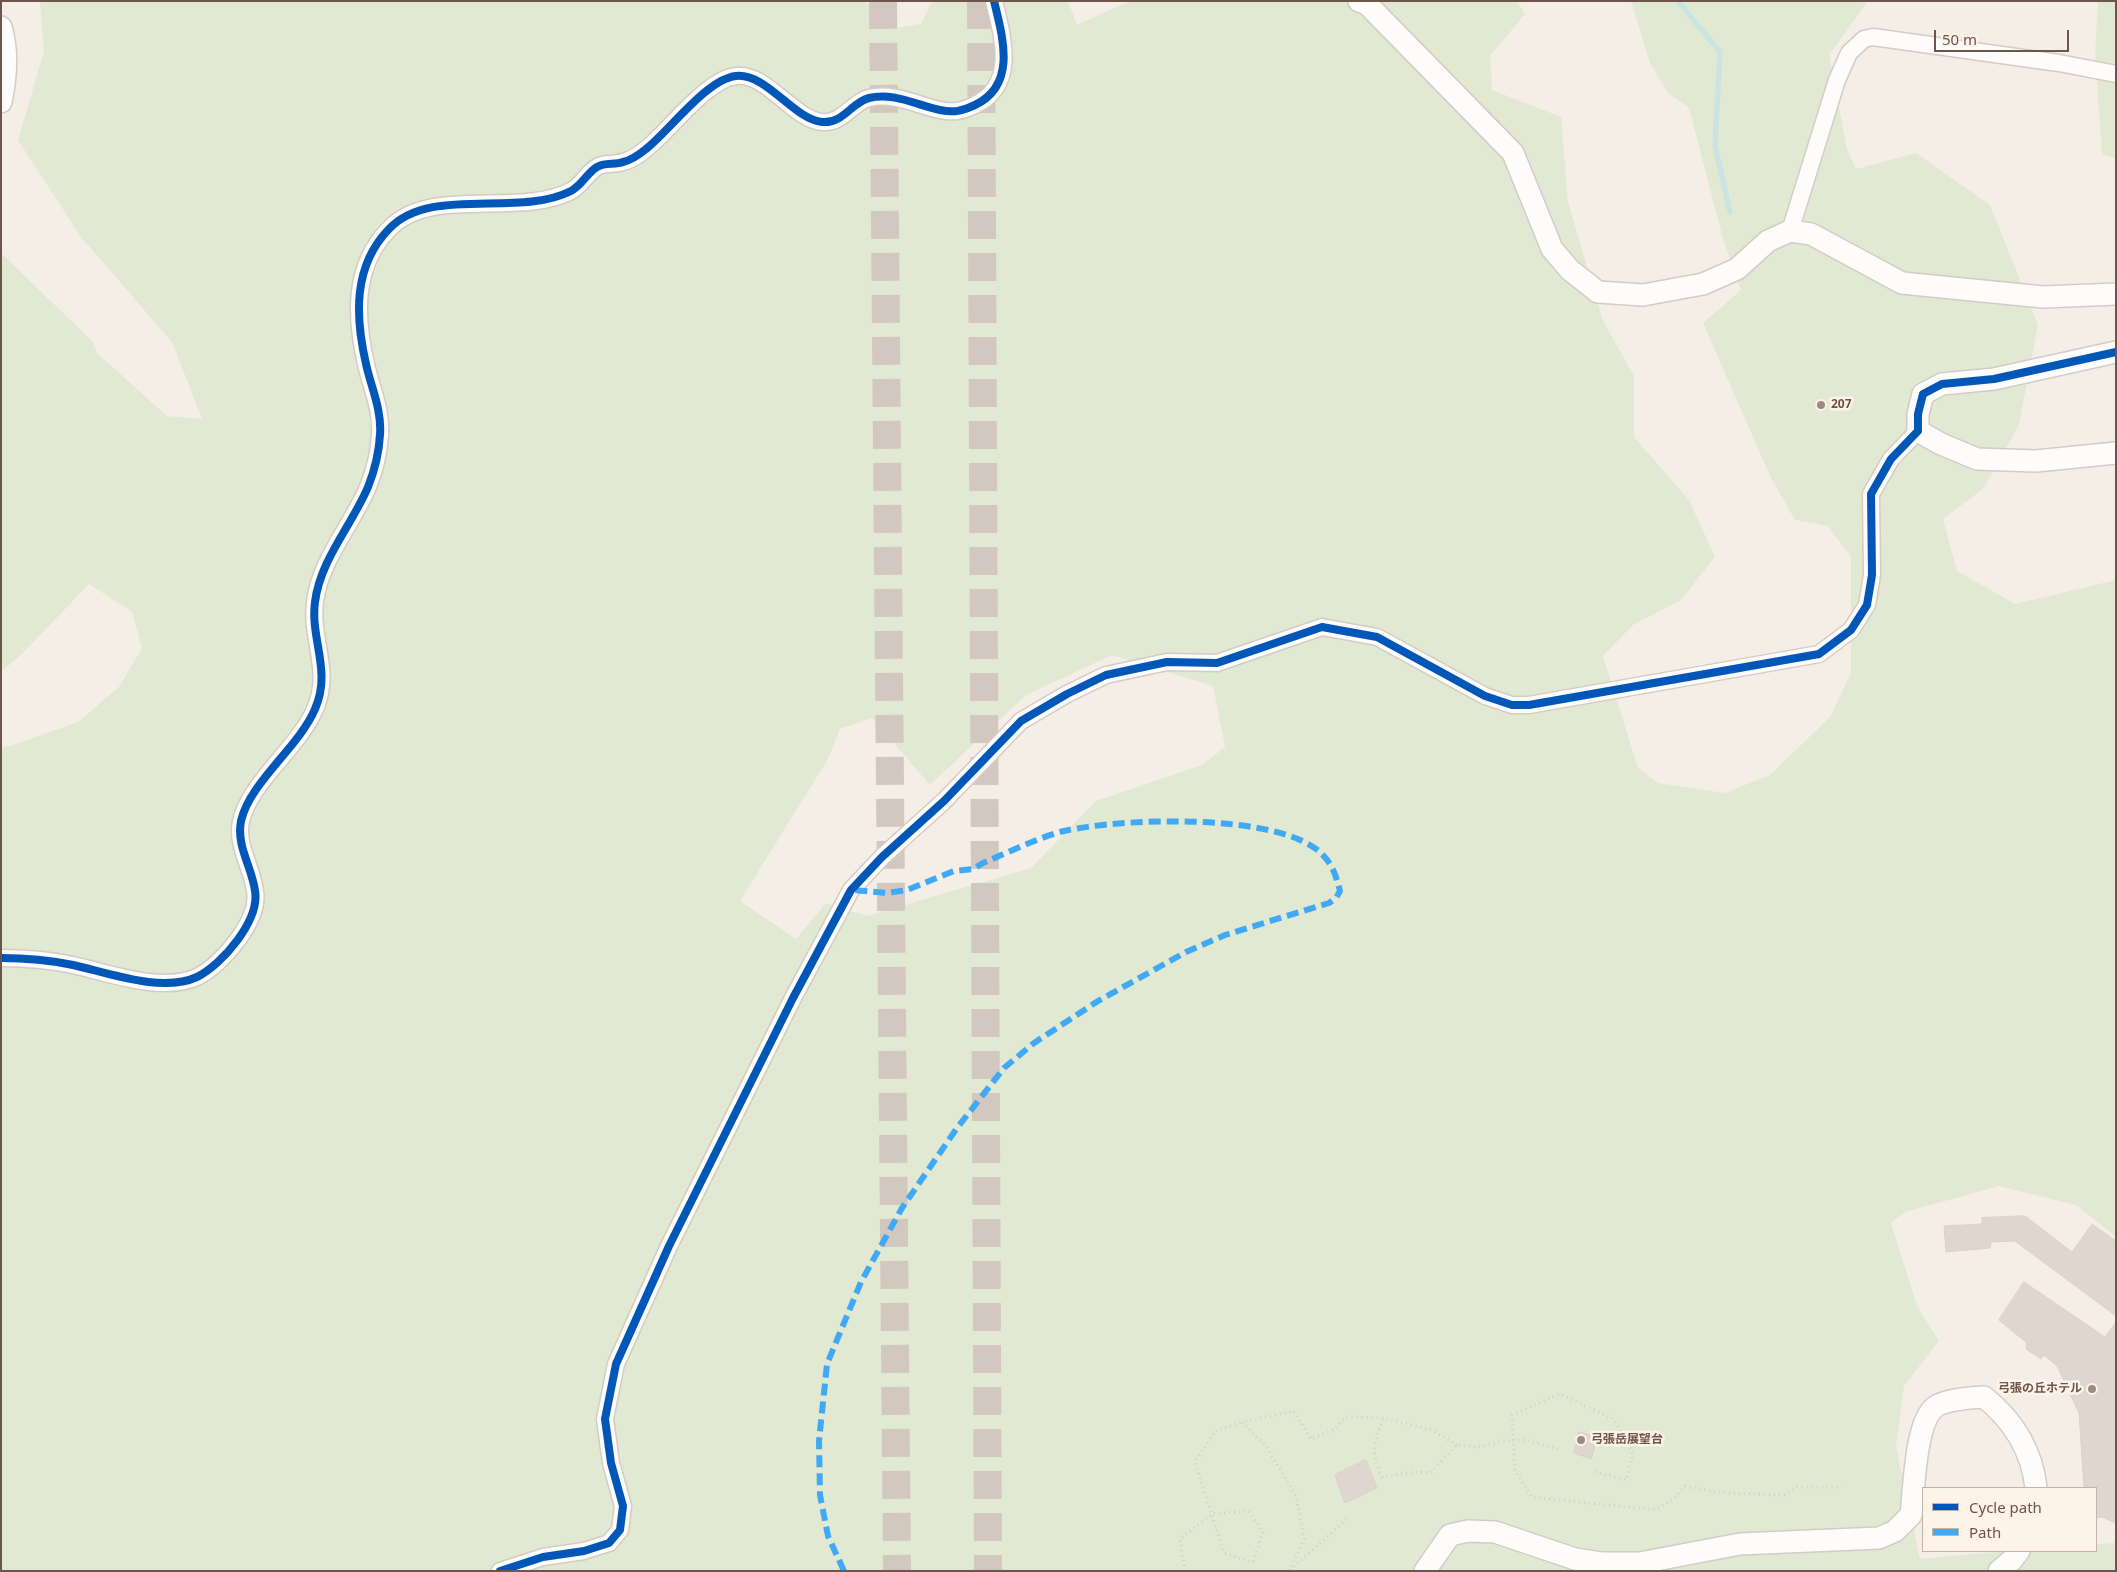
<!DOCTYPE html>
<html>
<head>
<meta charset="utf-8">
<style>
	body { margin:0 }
	#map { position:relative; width:2117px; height:1572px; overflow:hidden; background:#f4eee7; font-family:"Noto Sans",sans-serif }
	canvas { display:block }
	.frame { position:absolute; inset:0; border:2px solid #6e544b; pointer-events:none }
	.legend { position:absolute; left:1922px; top:1487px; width:175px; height:65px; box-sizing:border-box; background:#fdf3e8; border:1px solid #c4b3a9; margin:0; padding:6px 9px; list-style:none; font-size:15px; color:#6e544b }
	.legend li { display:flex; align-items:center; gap:10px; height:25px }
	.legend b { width:25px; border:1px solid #c4b3a9 }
	.scale { position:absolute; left:1934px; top:30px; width:135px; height:22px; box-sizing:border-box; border:2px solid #6e544b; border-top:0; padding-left:6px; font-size:15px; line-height:18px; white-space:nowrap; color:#6e544b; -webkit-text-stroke:4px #fdf3e8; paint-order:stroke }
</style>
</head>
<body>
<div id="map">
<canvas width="2117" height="1572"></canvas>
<div class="frame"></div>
<ul class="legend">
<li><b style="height:6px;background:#0057b8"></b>Cycle path</li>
<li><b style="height:6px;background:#3fa9f5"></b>Path</li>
</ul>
<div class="scale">50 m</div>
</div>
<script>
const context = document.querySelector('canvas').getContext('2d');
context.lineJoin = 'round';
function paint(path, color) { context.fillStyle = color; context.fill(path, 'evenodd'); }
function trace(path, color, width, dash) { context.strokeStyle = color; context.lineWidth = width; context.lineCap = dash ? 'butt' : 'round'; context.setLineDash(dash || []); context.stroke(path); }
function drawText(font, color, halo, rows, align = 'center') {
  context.font = font + ' "Noto Sans","Noto Sans JP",sans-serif'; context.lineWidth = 5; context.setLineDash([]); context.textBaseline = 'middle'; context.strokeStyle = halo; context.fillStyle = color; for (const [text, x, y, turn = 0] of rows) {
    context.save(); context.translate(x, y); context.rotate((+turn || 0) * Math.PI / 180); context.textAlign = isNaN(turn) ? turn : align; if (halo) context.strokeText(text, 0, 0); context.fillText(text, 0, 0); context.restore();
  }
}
const green = new Path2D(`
	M 40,1 L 864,1 L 897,28 L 921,24 L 932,1 L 1068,1 L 1077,25 L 1130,1 L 1517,1 L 1525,14 L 1490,56 L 1492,90 L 1561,117 L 1568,202 L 1603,321 L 1634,376 L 1634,437 L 1689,500 L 1715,557 L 1681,600 L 1633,625 L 1603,656 L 1638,768 L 1658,783 L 1725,793 L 1770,775 L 1830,717 L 1851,673 L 1851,557 L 1828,526 L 1795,520 L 1771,478 L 1703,323 L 1741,290 L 1723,239 L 1689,108 L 1667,92 L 1650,63 L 1631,1 L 1868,1 L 1829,55 L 1847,149 L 1856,169 L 1916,153 L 1990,205 L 2038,325 L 2019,425 L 1983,489 L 1943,519 L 1957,571 L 2015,604 L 2116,580 L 2116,1237 L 2076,1205 L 1999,1186 L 1905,1212 L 1891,1223 L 1917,1306 L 1939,1341 L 1904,1386 L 1896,1446 L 1920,1559 L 2005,1551 L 2096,1551 L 2096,1544 L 2116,1543 L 2116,1571 L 1,1571 L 1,747 L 10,746 L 78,722 L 119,687 L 142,648 L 132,612 L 89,584 L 24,652 L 1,672 L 1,253 L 92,341 L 97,353 L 167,416 L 202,419 L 172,342 L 81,237 L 18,140 L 44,51 ZM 1112,655 L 1213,686 L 1225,747 L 1202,765 L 1096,801 L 1031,868 L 867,916 L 826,903 L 796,939 L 740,901 L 828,759 L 840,729 L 872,718 L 930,785 L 1026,695 Z
	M 2098,1 L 2116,1 L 2116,158 L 2102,155 L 2095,54 Z`);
const stream = new Path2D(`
	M 1678,1 L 1720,52 L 1715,146 L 1730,212`);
const building = new Path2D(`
	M 2025,1216 L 2072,1252 L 2092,1224 L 2116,1241 L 2116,1316 L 2015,1241 L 1991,1242 L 1990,1248 L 1946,1252 L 1944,1226 L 1982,1224 L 1982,1218 Z
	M 2024,1282 L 2105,1337 L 2116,1322 L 2116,1523 L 2102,1517 L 2096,1518 L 2096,1488 L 2084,1488 L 2079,1413 L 2057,1366 L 2044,1355 L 2041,1359 L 2026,1349 L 2027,1343 L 1999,1320 Z
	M 1579,1432 L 1598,1437 L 1591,1459 L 1574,1453 Z
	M 1366,1460 L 1377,1488 L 1345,1503 L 1335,1475 Z`);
const motorwayTunnel = new Path2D(`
	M 883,1 L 897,1571
	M 981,1 L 988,1571`);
const path = new Path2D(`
	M 1457,1445 L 1432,1430 L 1384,1418 C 1373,1445 1370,1450 1382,1477 L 1413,1472 L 1430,1473 L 1457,1445 L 1477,1447 L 1503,1441 L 1526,1440 L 1558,1449
	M 1595,1472 L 1626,1480 L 1633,1454 L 1614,1419 L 1559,1394 L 1512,1415 L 1515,1471 L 1532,1497 L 1656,1510 L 1674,1498 L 1685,1486 L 1722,1493 L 1784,1495 L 1797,1487 L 1842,1487
	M 1290,1570 L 1348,1518
	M 1185,1571 L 1180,1539 L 1212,1514 L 1248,1511 L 1263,1532 L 1253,1562 L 1224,1553 L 1195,1462 L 1215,1431 L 1242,1422
	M 1289,1571 L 1304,1539 L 1296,1496 L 1266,1446 L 1242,1422 L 1294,1411 L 1311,1439 L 1333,1430 L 1346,1417 L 1384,1418`);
const minor = new Path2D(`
	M 1790,231 L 1837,80 L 1849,53 L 1864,39 L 1873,37 L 2059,63 L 2116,74
	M 1,958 C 26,958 49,960 73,965 C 109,973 162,993 197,977 C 222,965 260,920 255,891 C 252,867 236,846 241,821 C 250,782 299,747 315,709 C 332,671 310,639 315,602 C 320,560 352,525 368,487 C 374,472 379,451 380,435 C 382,410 371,387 366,364 C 355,316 353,266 389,229 C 430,185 518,218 571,191 C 582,185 587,173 597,167 C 604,162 615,165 623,162 C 631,160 640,154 646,149 C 670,130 707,79 736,76 C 767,73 793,119 822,122 C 843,124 852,102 869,98 C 893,92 917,105 940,110 C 954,113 962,111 975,105 C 1017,85 1003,38 994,1
	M 500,1571 L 543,1557 L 584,1551 L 609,1543 L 620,1530 L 623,1506 L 611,1463 L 605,1419 L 616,1364 L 669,1246 L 793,998 L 851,890 L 882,857 L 944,801 L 1021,721 L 1067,694 L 1106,675 L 1167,662 L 1217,663 L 1322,627 L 1377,637 L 1485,696 L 1512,705 L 1529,705 L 1819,654 L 1851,630 L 1867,605 L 1872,575 L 1871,494 L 1891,459 L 1918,431`);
const tertiary = new Path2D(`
	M 1359,1 L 1367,4 L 1513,153 L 1552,249 L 1570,270 L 1598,292 L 1643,295 L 1703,284 L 1737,269 L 1768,241 L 1790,231 L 1811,234 L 1902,283 L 2043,297 L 2116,294
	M 1,27 C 8,50 6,78 1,102
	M 2116,352 L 1994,379 L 1942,384 L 1923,394 L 1918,414 L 1918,431 L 1941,444 L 1977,459 L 2036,461 L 2116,453
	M 1425,1571 L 1450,1535 L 1468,1531 L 1495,1532 L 1575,1559 L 1601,1563 L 1640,1563 L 1740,1544 L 1879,1538 L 1895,1531 L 1911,1515 C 1914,1491 1915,1422 1935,1407 C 1946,1399 1971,1398 1984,1397 C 2014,1421 2032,1450 2036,1488
	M 1999,1571 L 2012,1560 L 2019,1551`);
const quiet = new Path2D(`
	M 844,1571 L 828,1536 L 820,1495 L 819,1441 L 827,1364 L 861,1282 L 902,1208 L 957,1128 L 1004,1068 L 1034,1043 L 1098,1001 L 1186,952 L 1225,935 L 1329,903 L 1336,898 L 1340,891 C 1336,876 1333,865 1322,854 C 1280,812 1120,818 1064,831 C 1037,838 1009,852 983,863 L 973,869 L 954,871 L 907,890 L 887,893 L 851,890`);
const cycleway = new Path2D(`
	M 1,958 C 26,958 49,960 73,965 C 109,973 162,993 197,977 C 222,965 260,920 255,891 C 252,867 236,846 241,821 C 250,782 299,747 315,709 C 332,671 310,639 315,602 C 320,560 352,525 368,487 C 374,472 379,451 380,435 C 382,410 371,387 366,364 C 355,316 353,266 389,229 C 430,185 518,218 571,191 C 582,185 587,173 597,167 C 604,162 615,165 623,162 C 631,160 640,154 646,149 C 670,130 707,79 736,76 C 767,73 793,119 822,122 C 843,124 852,102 869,98 C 893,92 917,105 940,110 C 954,113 962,111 975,105 C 1017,85 1003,38 994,1
	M 500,1571 L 543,1557 L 584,1551 L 609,1543 L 620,1530 L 623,1506 L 611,1463 L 605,1419 L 616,1364 L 669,1246 L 793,998 L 851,890 L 882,857 L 944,801 L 1021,721 L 1067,694 L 1106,675 L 1167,662 L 1217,663 L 1322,627 L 1377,637 L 1485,696 L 1512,705 L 1529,705 L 1819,654 L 1851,630 L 1867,605 L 1872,575 L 1871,494 L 1891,459 L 1918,431 L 1918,414 L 1923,394 L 1942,384 L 1994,379 L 2116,352`);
const markers = [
	[1821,405,5,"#9d8a82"],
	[2092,1389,5,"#9d8a82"],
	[1581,1440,5,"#9d8a82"]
];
const poiNames = [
	["207",1831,405],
	["弓張の丘ホテル",2082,1389,"right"],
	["弓張岳展望台",1591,1440]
];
paint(green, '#e2e9d3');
trace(stream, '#cbe4e2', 5.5);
paint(building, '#e0d6d0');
trace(building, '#dcd1ca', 1);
trace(motorwayTunnel, '#d2c8c0', 28, [28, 14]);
trace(minor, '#d3cbc6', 19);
trace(tertiary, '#d3cbc6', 24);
trace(path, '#d6cdc9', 3, [1, 4]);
trace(minor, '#fdfcfb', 16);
trace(tertiary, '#fdfcfb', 21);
trace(quiet, '#3fa9f5', 6, [12, 6]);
trace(cycleway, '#0057b8', 8);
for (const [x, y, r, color] of markers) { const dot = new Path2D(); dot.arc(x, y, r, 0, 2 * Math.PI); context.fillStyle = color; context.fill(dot); trace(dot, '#fdf3e8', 2); }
drawText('bold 12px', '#6e544b', '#fdf3e8', poiNames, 'left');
</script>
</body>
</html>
